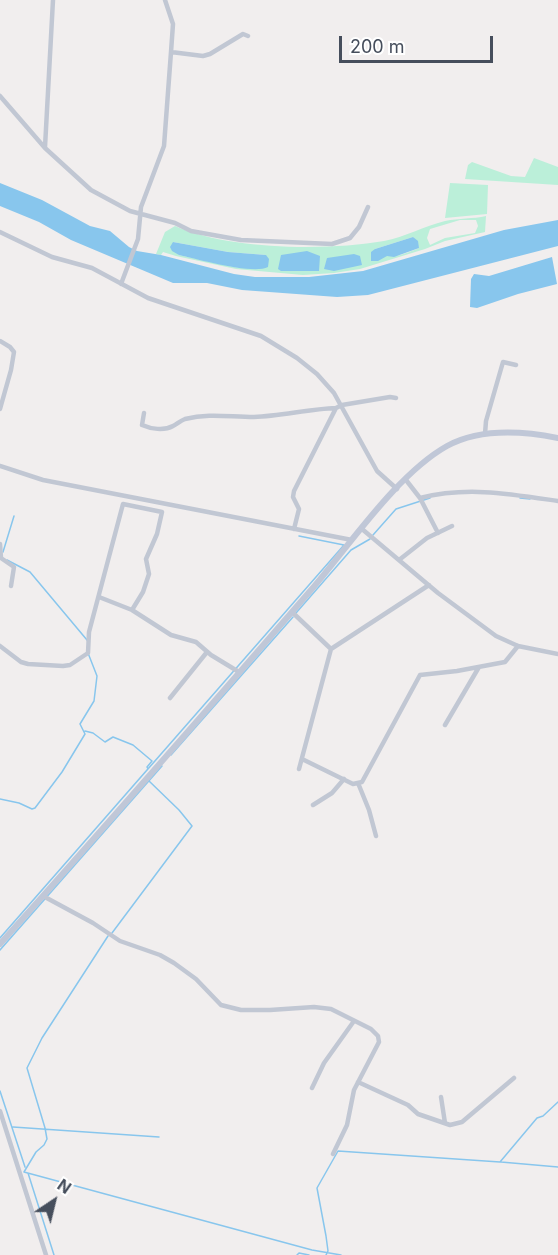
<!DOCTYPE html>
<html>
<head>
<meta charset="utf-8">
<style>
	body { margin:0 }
	#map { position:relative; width:558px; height:1255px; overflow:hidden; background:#f1eeee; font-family:Inter,sans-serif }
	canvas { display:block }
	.north { position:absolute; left:24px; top:1171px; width:60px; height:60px; -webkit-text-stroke:4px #fff; paint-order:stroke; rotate:35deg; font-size:16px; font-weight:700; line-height:24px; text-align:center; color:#464e5c }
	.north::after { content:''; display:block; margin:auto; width:21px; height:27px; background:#464e5c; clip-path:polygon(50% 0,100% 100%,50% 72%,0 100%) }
	.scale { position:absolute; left:339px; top:36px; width:154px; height:27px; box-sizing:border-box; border:3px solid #464e5c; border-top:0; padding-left:8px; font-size:18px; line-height:21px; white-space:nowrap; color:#464e5c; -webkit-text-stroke:4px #fff; paint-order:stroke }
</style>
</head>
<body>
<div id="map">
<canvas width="558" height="1255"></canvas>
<div class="north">N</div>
<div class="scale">200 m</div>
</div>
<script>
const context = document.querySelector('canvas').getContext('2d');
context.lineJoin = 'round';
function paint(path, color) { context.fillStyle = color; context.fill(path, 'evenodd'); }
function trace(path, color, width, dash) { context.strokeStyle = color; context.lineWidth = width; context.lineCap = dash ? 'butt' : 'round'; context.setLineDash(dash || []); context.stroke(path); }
const green = new Path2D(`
	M 534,158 L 558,167 L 558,185 L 465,179 L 468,165 L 472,162 L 511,176 L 525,177 Z
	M 450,183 L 488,185 L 487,214 L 445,218 Z
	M 486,216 L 485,232 L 445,241 L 425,249 L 360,269 L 334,273 L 303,275 L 236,269 L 176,256 L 163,252 L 161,255 L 156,254 L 165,232 L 175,226 C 229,250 326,251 384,241 C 405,237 424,226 445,221 C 459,218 473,219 486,216 ZM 460,220 L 476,220 L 478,226 L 475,233 L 445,238 L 430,245 L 427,238 L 430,229 ZM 413,237 L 419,248 C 399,256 393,260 375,249 ZM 173,242 L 228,252 L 266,255 L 239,268 L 179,255 Z`);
const water = new Path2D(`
	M 0,183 L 42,200 L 90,226 L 110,231 L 129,247 L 137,251 L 161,255 L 234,274 L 255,277 L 309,277 L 363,271 L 504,230 L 558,220 L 558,246 L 368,295 L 337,297 L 242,290 L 207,283 L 173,283 L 71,240 L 39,222 L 0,206 Z
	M 413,237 L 418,241 L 419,248 L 394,257 L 387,256 L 378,261 L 371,261 L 371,252 L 375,249 Z
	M 173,242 L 228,252 L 266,255 L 269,259 L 268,267 C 253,275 197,259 179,255 L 172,251 L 170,247 Z
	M 307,251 L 320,256 L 319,271 L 281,271 L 278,269 L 281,255 Z
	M 354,254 L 360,256 L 362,265 L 334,271 L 324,269 L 327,258 Z
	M 552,257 L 557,284 L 518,294 L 477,308 L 470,307 L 471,279 L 474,274 L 489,276 Z`);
const stream = new Path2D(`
	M 520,498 L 530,499
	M 373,535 L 396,509 L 430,498
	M 3,552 L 14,516
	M 7,560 L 30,572 L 87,640
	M 296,613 L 351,550 L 370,539
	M 85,731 L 93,733 L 105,742 L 113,737 L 133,745 L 152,761 L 147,767 L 148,769
	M 171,755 L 293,617
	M 0,799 L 19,803 L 32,809 L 35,808 L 62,772 L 85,734 L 80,724 L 94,701 L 97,676 L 88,653
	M 112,933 L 192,826 L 179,810 L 149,781
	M 108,936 L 42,1038 L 27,1068 L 45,1128 L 47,1139 L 44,1145 L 36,1152 L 24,1172 L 312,1250 L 341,1255
	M 0,938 L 344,545 L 299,536
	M 0,950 L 162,766
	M 0,1091 L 25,1167
	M 13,1127 L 159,1137
	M 501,1162 L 558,1167
	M 28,1173 L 54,1255
	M 297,1255 L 299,1253 L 309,1255
	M 326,1255 L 328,1251 L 326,1236 L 317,1188 L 338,1151 L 500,1162 L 537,1118 L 543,1116 L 558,1102`);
const street = new Path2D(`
	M 165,0 L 173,24 L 171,52
	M 0,96 L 45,148 L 91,190 L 130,211 L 175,223 L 191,231 L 241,240 L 332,244 L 350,238 L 359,227 L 368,207
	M 45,147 L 53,0
	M 0,232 L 52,257 L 92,268 L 148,298 L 261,336 L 297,358 L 317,374 L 334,393 L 377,471 L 397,489
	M 121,284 L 138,239 L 141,207 L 164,146 L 171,52 L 203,56 L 210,54 L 243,34 L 248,36
	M 0,341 L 10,347 L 14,352 L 11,370 L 0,409
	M 144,413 L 142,425 C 151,429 164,431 173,426 C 177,424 180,421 185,419 C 209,413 229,417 254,417 C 281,416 309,409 336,408 L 342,405 L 390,397 L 396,398
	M 485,434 L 486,421 L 503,362 L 516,365
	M 0,466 L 43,480 L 352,540
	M 406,480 L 420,498 L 438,533
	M 420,498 C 467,486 511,494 558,501
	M 294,529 L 299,509 L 293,497 L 294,491 L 336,408
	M 362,529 L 438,593 L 496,636 L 518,646 L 558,654
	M 0,544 L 1,558 L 14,567 L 11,586
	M 399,560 L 427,538 L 452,526
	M 99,597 L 132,610 L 171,635 L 196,642 L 211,655 L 239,672
	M 292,612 L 331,649
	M 0,646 L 21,662 L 28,664 L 63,666 L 70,665 L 88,653 L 89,632 L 123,504 L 162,512 L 157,534 L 146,559 L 149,574 L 143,592 L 132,610
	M 170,698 L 207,652
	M 445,725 L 479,667
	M 302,759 L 353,784 L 362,782 L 420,675 L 457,671 L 505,662 L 518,646
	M 299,769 L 331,649 L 429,585
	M 358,783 L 369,810 L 376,836
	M 313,805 L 332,793 L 344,779
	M 43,896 L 93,923 L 120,941 L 160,955 L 174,963 L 196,979 L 221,1005 L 241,1010 L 270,1010 L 314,1007 L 331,1009 L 371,1029 L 378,1036 L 379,1042 L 354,1090 L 347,1125 L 333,1154
	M 358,1082 L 408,1105 L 418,1114 L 450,1125 L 462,1122 L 514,1078
	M 312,1088 L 324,1063 L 354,1021
	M 441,1097 L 445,1123
	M 0,1111 L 46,1255`);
const secondary = new Path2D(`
	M 0,944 C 105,827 208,709 311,590 C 349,546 397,474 447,446 C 480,428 523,431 558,438`);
paint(green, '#bbefd9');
paint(water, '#88c6ed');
trace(stream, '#88c6ed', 1.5);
trace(street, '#c1c7d3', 4.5);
trace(secondary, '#c0c7d7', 6);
</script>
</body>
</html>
